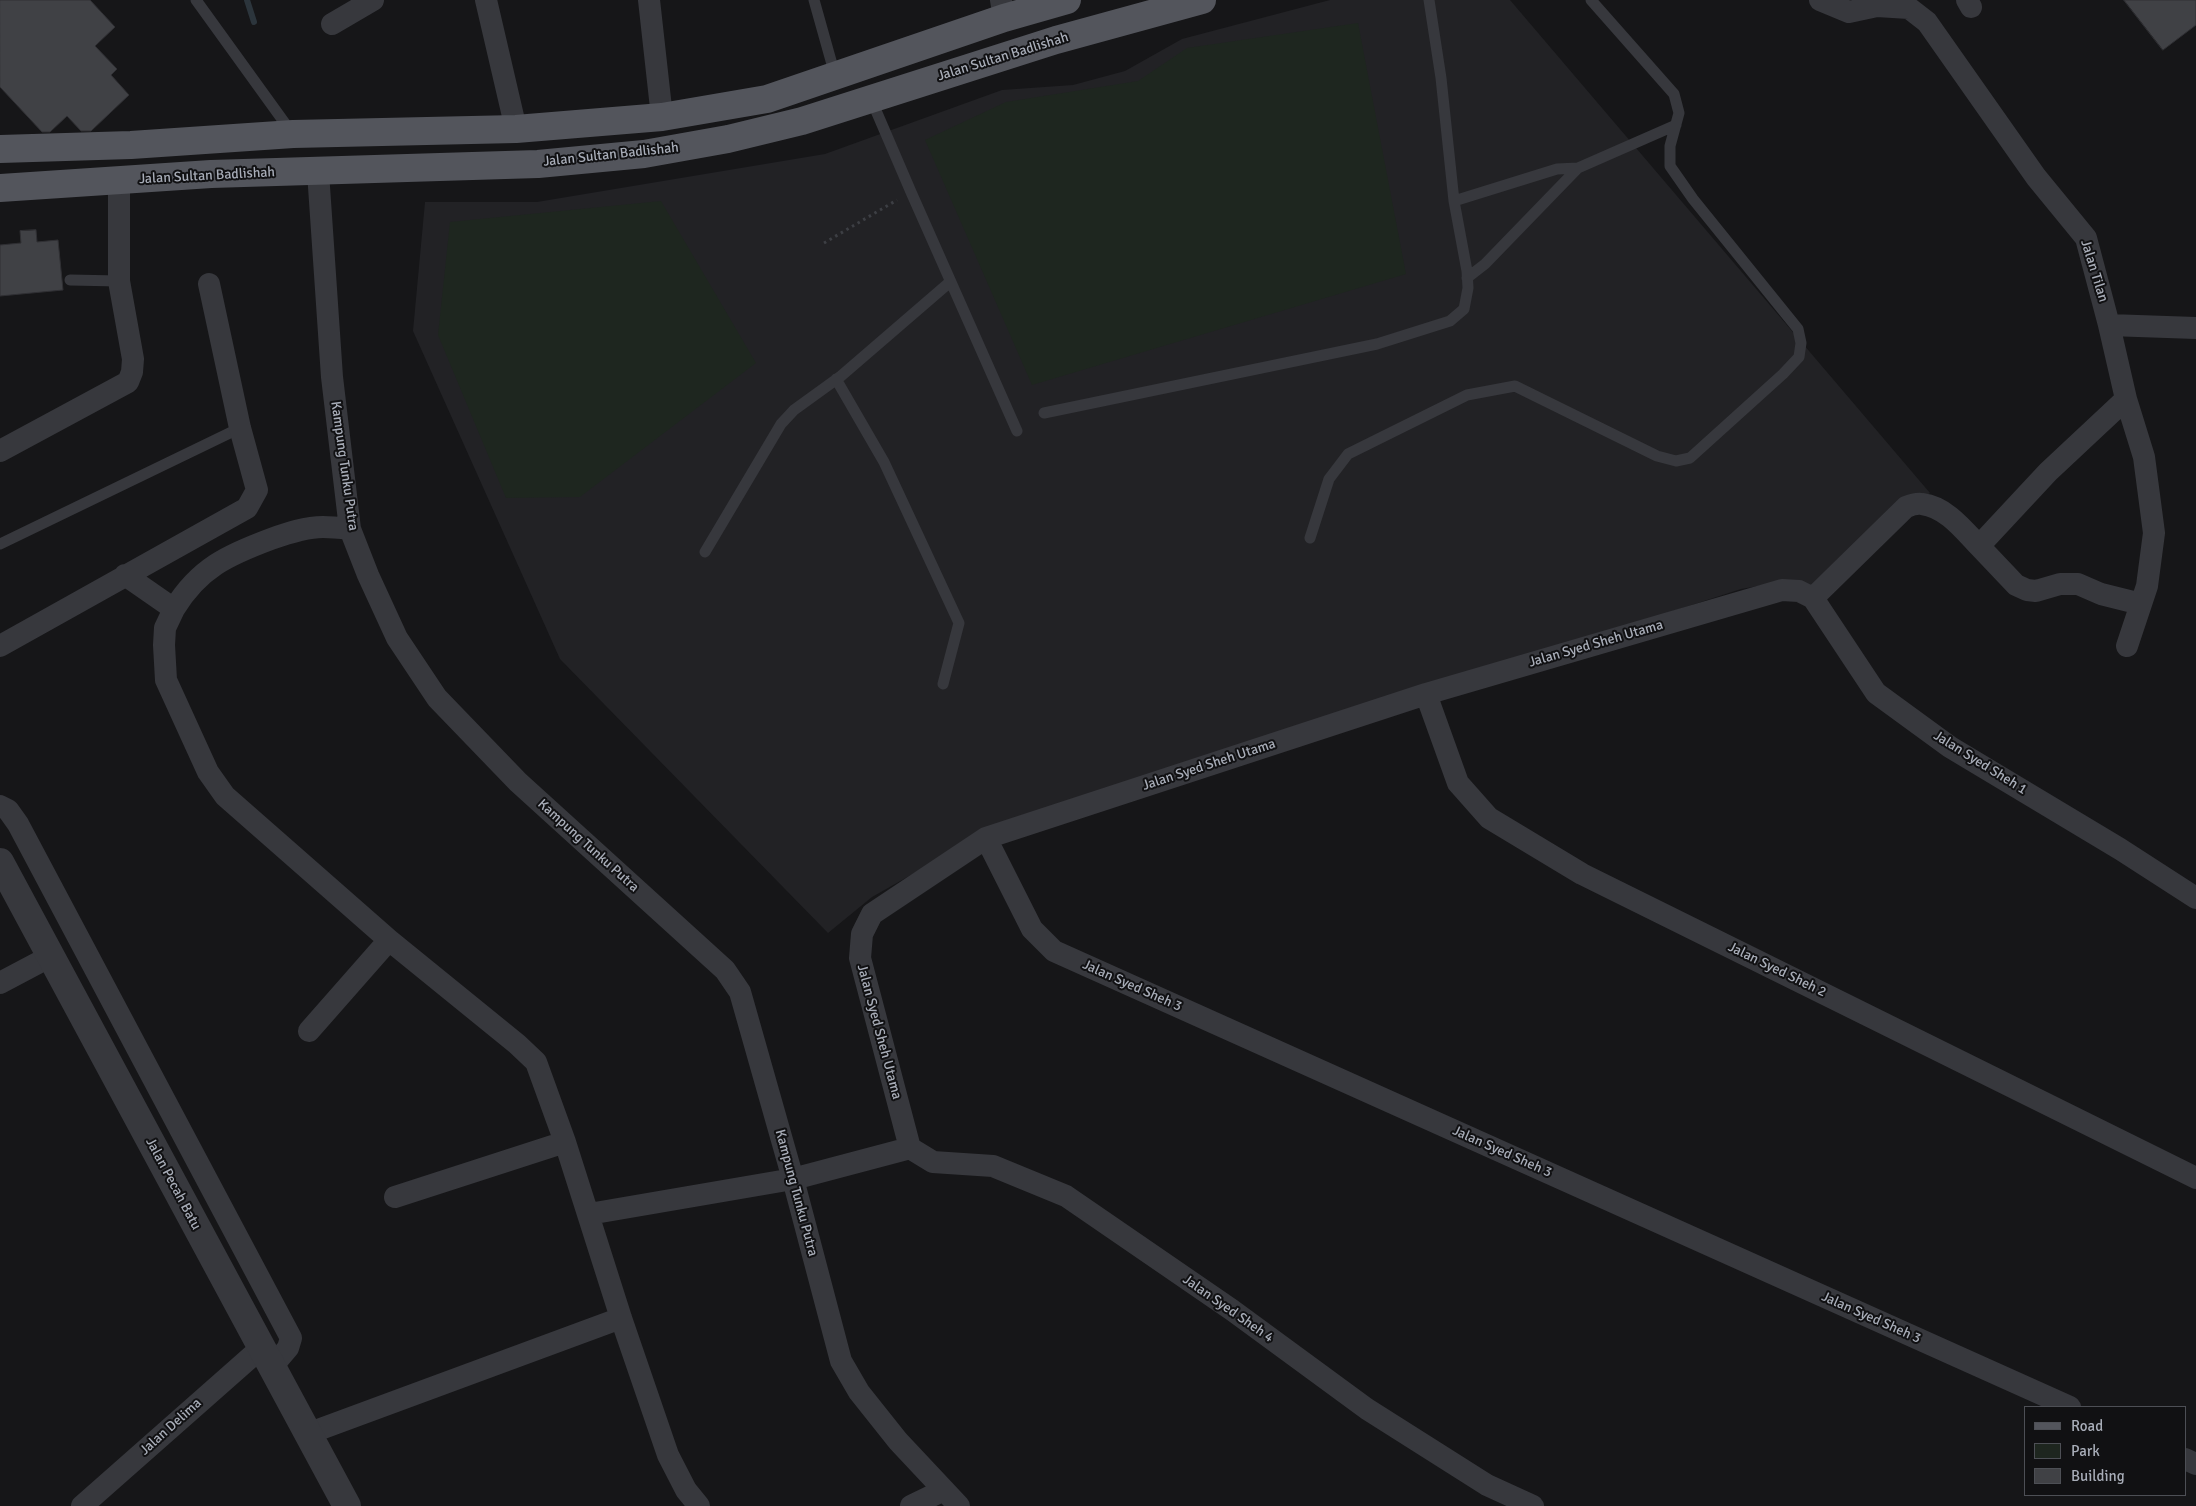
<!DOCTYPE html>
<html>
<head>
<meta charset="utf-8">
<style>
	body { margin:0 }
	#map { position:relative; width:2196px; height:1506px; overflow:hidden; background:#161618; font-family:Signika,sans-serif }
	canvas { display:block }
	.legend { position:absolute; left:2024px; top:1406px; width:162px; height:90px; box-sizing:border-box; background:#111113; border:1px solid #4d4f55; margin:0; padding:6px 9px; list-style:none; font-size:15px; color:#a8adb8 }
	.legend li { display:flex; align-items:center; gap:10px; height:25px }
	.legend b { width:25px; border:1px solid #4d4f55 }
</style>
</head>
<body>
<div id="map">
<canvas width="2196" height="1506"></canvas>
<ul class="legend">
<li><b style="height:6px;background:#53555c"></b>Road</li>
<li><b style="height:14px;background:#1e261f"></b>Park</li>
<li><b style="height:14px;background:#404145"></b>Building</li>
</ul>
</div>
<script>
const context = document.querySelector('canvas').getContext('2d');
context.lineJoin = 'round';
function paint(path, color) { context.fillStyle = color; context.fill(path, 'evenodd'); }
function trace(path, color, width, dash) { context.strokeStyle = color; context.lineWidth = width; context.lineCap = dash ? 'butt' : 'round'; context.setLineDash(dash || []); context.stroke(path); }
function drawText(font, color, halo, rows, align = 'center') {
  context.font = font + ' Signika,sans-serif'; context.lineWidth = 4; context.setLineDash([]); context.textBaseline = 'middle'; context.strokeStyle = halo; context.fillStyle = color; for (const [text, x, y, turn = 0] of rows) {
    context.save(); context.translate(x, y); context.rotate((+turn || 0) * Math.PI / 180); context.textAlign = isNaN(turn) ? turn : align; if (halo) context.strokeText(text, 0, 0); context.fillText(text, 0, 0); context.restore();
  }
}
const built = new Path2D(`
	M 1330,0 L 1510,0 L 1930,493 L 1821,587 L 1782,582 L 1741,589 L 980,836 L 872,897 L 828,933 L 560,659 L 413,331 L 425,202 L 537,202 L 825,154 L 1002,90 L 1073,85 L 1125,71 L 1182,39 Z`);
const green = new Path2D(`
	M 1358,23 L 1406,274 L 1032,385 L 925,140 L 1006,102 L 1138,81 L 1187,48 Z
	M 661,201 L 756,363 L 580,497 L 506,498 L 438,335 L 450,222 Z`);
const stream = new Path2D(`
	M 247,0 L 254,22`);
const building = new Path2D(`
	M 0,0 L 90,0 L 115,27 L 95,46 L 117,69 L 111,75 L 129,95 L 91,131 L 81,131 L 67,116 L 50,132 L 42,132 L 0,87 Z
	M 2124,0 L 2196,0 L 2196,25 L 2163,50 Z
	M 36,230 L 37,242 L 58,240 L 63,290 L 0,296 L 0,245 L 21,243 L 20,231 Z`);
const path = new Path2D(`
	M 824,243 L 897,200`);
const service = new Path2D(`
	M 196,0 L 292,133
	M 814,0 L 835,75
	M 871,99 L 911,192 L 1017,431
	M 1454,201 L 1557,169 L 1578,168 L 1676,125
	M 1467,278 L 1485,264 L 1578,168
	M 70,280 L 119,281
	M 836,379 L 884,462 L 959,623 L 943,684
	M 1044,413 L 1377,344 L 1450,321 L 1464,309 L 1468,288 L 1467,271 L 1454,201 L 1441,78 L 1429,0
	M 1310,538 L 1329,479 L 1348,454 L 1467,395 L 1515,386 L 1657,456 L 1676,461 L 1690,458 L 1783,374 L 1799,357 L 1801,343 L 1798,329 L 1693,199 L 1670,166 L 1670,146 L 1679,113 L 1674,94 L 1591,0
	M 0,544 L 240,428
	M 705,552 L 781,424 L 794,410 L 841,376 L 950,282`);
const minor = new Path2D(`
	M 486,0 L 516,129
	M 649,0 L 662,117
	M 1001,0 L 1004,18
	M 1820,0 L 1849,12 L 1877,6 L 1909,8 L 1927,22 L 2036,177 L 2086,238 L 2109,325 L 2126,399 L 2144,457 L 2154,533 L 2147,586 L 2127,646
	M 1967,0 L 1971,7
	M 332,24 L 373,0
	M 318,172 L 332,377 L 350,529 L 368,575 L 397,638 L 437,698 L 518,782 L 725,970 L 740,992 L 793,1179 L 841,1361 L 859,1392 L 898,1441 L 959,1506
	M 2109,325 L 2196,328
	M 0,451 L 128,382 L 132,372 L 133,359 L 119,281 L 119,180
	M 1979,546 L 2016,585 L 2027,590 L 2036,591 L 2060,584 L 2078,584 L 2101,594 L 2141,604
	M 125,575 L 174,609 C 199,568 228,555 271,539 C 288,533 306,527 323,527 C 332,527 341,528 350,529
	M 1813,598 L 1906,507 C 1911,505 1917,503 1922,504 C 1946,507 1963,529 1979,546 L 2048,472 L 2126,399
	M 174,609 L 165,628 L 164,645 L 166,680 L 208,772 L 225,796 L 389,940 L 517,1044 L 536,1062 L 565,1142 L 621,1318 L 668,1455 L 686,1490 L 699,1506
	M 0,646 L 247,508 L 257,490 L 240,428 L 209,284
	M 1426,694 L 1458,783 L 1489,818 L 1582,874 L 2196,1178
	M 0,806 L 8,810 L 18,824 L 291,1338 L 288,1348 L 271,1368
	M 986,838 L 1032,929 L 1054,951 L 2070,1407
	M 0,983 L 51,956
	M 309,1031 L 389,940
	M 910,1148 L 860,958 L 862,934 L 872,914 L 986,838 L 1426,694 L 1782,590 L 1799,591 L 1813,598 L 1876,693 L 1950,747 L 2120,849 L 2196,898
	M 910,1148 L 933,1162 L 993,1166 L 1066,1196 L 1232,1310 L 1367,1409 L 1487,1485 L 1533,1506
	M 395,1197 L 565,1142
	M 589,1214 L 793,1179 L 910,1148
	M 307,1434 L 621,1318
	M 2185,1459 L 2196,1464
	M 82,1506 L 261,1348
	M 911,1506 L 944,1490`);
const tertiary = new Path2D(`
	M 0,862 L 347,1506`);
const primary = new Path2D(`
	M 0,149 L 131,145 L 293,134 L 516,129 L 662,117 L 767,99 L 1004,18 L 1067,0
	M 0,188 L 211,174 L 538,164 L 644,154 L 728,139 L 802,121 L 1056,40 L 1202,0`);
const streetNames = [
	["Jalan Sultan Badlishah",1003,57,-17],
	["Jalan Sultan Badlishah",611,155,-6],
	["Jalan Sultan Badlishah",207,176,-3],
	["Jalan Tilan",2094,271,73],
	["Kampung Tunku Putra",344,466,82],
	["Jalan Syed Sheh Utama",1596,644,-16],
	["Jalan Syed Sheh 1",1980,763,32],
	["Jalan Syed Sheh Utama",1209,765,-18],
	["Kampung Tunku Putra",588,846,42],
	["Jalan Syed Sheh 2",1777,970,26],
	["Jalan Syed Sheh 3",1132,986,24],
	["Jalan Syed Sheh Utama",879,1032,75],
	["Jalan Syed Sheh 3",1502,1152,24],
	["Jalan Pecah Batu",173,1184,62],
	["Kampung Tunku Putra",796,1193,75],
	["Jalan Syed Sheh 4",1228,1309,35],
	["Jalan Syed Sheh 3",1871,1318,24],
	["Jalan Delima",171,1427,-42]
];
paint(built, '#222225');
paint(green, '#1e261f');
trace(stream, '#2c353c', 6);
paint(building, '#404145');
trace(building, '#303034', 1);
trace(path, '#3d3f44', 3, [2.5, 4]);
trace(service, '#37383d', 11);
trace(minor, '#37383d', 22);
trace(tertiary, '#37383d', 28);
trace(primary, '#53555c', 28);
drawText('14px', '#a8adb8', '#111113', streetNames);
</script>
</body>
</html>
